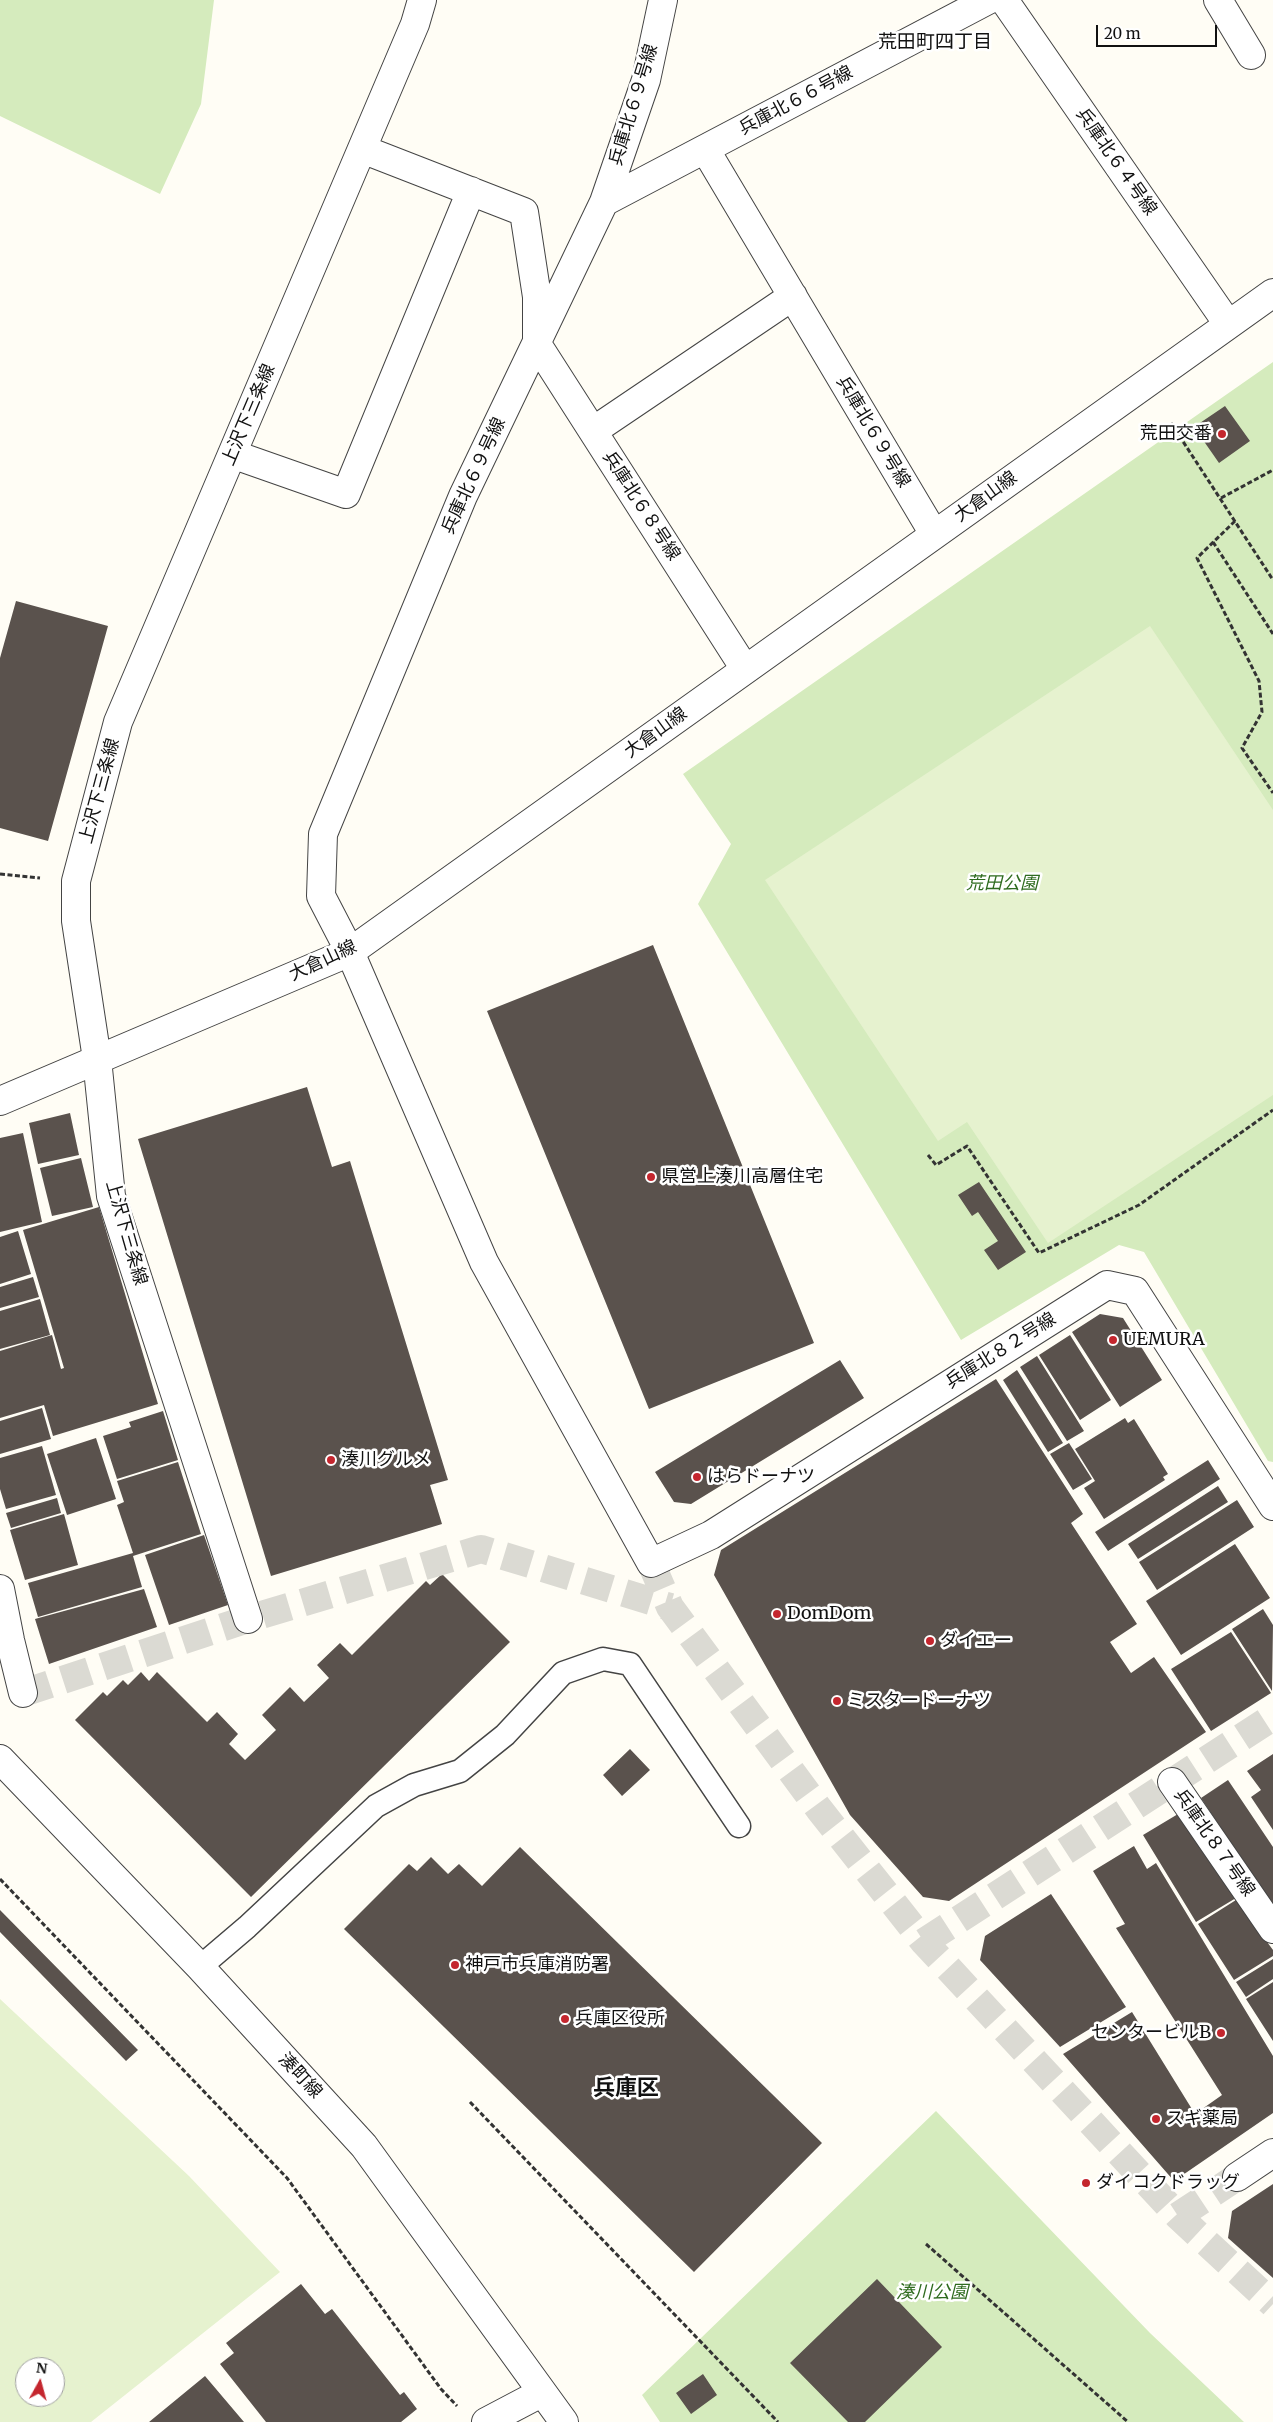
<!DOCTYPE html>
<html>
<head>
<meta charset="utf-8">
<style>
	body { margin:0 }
	#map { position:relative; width:1273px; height:2422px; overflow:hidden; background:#fffdf5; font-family:Merriweather,serif }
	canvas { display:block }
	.north { position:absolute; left:15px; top:2357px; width:50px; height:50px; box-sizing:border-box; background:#fff; border:1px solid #a0a0a0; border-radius:50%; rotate:7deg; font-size:14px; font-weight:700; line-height:20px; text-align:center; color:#111 }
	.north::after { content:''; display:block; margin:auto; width:18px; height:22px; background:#c4262e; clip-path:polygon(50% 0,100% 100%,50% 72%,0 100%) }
	.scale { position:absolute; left:1096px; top:25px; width:121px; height:22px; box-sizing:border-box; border:2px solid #111; border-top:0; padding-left:6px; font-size:15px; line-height:18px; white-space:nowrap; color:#111; -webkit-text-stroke:4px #fff; paint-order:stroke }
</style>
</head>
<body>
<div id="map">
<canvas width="1273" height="2422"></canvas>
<div class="north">N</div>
<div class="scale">20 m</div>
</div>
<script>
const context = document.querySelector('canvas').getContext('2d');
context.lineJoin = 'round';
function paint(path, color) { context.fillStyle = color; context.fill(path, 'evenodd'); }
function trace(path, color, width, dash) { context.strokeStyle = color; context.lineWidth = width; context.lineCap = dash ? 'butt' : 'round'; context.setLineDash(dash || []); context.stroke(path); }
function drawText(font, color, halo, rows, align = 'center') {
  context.font = font + ' Merriweather,"Noto Sans JP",serif'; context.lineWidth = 5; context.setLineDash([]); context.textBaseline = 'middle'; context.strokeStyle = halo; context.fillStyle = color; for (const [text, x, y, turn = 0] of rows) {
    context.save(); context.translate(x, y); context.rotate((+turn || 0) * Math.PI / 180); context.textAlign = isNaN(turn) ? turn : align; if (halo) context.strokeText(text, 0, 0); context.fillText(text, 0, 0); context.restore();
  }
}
const green = new Path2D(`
	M 0,0 L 214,0 L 201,104 L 160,194 L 0,116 Z
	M 1273,362 L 1273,1462 L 1268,1461 L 1144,1252 L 1119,1245 L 961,1340 L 698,904 L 731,844 L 683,774 Z
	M 936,2111 L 1150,2333 L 1244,2422 L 660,2422 L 642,2395 Z`);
const pitch = new Path2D(`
	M 1150,626 L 1273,810 L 1273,1095 L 1048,1243 L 967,1122 L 938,1141 L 765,880 Z
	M 0,1999 L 189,2176 L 280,2272 L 91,2422 L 0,2422 ZM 25,2367 L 55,2367 L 55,2397 L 25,2397 Z`);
const building = new Path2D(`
	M 1225,406 L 1250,441 L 1219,463 L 1194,427 Z
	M 16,601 L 108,626 L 48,841 L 0,828 L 0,658 Z
	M 653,945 L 814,1343 L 649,1409 L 487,1011 Z
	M 307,1087 L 332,1167 L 350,1161 L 448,1480 L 430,1485 L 442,1524 L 271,1576 L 138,1139 Z
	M 70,1113 L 79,1155 L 38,1164 L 29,1123 Z
	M 23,1133 L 42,1222 L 0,1232 L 0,1138 Z
	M 81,1158 L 93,1207 L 52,1216 L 40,1168 Z
	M 979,1182 L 1026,1252 L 998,1270 L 984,1250 L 998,1241 L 978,1212 L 972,1216 L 958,1195 Z
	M 99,1207 L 158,1404 L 53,1436 L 44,1405 L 0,1418 L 0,1351 L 52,1335 L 61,1369 L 64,1368 L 23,1230 Z
	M 18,1231 L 31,1274 L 0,1284 L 0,1237 Z
	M 33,1277 L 39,1297 L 0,1308 L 0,1287 Z
	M 40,1299 L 50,1335 L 0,1349 L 0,1311 Z
	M 1100,1314 L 1123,1318 L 1162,1380 L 1120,1407 L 1072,1332 Z
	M 1070,1335 L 1111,1400 L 1080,1420 L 1039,1355 Z
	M 1037,1356 L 1084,1431 L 1067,1441 L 1020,1367 Z
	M 840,1360 L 864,1398 L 691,1504 L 674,1502 L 655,1472 Z
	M 1017,1370 L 1063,1443 L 1048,1452 L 1003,1380 Z
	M 996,1379 L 1083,1514 L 1071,1523 L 1137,1624 L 1110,1642 L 1131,1673 L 1154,1657 L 1206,1732 L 949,1901 L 923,1897 L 850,1815 L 714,1575 L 721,1550 Z
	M 42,1408 L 51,1439 L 0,1454 L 0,1421 Z
	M 163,1411 L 178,1460 L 117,1479 L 103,1436 L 131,1427 L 129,1422 Z
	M 1125,1418 L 1128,1423 L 1134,1419 L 1168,1474 L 1163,1477 L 1165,1480 L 1104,1519 L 1084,1488 L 1095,1481 L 1075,1449 Z
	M 96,1438 L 116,1499 L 67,1515 L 47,1454 Z
	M 1069,1443 L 1092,1479 L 1073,1490 L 1050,1454 Z
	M 42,1446 L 56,1495 L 6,1509 L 0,1489 L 0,1458 Z
	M 1208,1460 L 1220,1479 L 1108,1551 L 1095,1532 Z
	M 178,1462 L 201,1534 L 133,1556 L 142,1587 L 38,1617 L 28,1583 L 133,1553 L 117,1505 L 124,1502 L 117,1481 Z
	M 1218,1486 L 1228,1502 L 1138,1559 L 1128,1544 Z
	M 57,1498 L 61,1513 L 11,1528 L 6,1513 Z
	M 1237,1500 L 1254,1527 L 1157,1590 L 1139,1562 Z
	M 64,1514 L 78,1565 L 25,1580 L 10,1530 Z
	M 204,1535 L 228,1605 L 169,1625 L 145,1555 Z
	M 1235,1544 L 1270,1598 L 1181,1655 L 1146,1601 Z
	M 442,1574 L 510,1642 L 251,1897 L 75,1720 L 103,1692 L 107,1696 L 123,1680 L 128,1685 L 141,1672 L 149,1681 L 157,1672 L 207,1722 L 217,1712 L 238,1734 L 229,1744 L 245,1760 L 276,1730 L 262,1715 L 290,1687 L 304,1702 L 329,1678 L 317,1665 L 340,1643 L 352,1655 L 426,1581 L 430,1585 Z
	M 144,1589 L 157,1627 L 49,1664 L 35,1619 Z
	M 1263,1609 L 1273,1625 L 1272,1691 L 1232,1629 Z
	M 1231,1632 L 1271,1693 L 1211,1731 L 1171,1669 Z
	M 630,1749 L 650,1770 L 622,1796 L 603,1775 Z
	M 1273,1754 L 1273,1830 L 1251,1797 L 1261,1790 L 1247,1771 Z
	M 1228,1780 L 1273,1847 L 1273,1907 L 1201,1798 Z
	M 1178,1814 L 1236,1898 L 1196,1922 L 1143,1835 Z
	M 1134,1846 L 1147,1869 L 1156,1863 L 1273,2056 L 1273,2113 L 1174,2181 L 1063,2054 L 1132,2012 L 1195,2114 L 1222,2095 L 1116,1928 L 1125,1924 L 1093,1871 Z
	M 520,1847 L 822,2143 L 694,2272 L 344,1929 L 409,1864 L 417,1871 L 431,1857 L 448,1874 L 459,1864 L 482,1886 Z
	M 1051,1894 L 1126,2007 L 1060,2047 L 980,1960 L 985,1936 Z
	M 1236,1900 L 1273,1950 L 1273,1956 L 1234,1980 L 1198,1924 Z
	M 0,1910 L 138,2050 L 126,2061 L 0,1932 Z
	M 1273,1959 L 1273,1979 L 1246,1997 L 1236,1982 Z
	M 1273,1982 L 1273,2041 L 1246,1999 Z
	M 1273,2184 L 1273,2278 L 1228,2238 L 1232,2211 Z
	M 877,2279 L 942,2347 L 865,2422 L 848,2422 L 790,2363 Z
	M 301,2284 L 325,2314 L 332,2309 L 400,2395 L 404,2392 L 417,2409 L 401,2422 L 266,2422 L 220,2364 L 234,2353 L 226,2343 Z
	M 703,2374 L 717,2395 L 691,2414 L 676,2393 Z
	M 205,2376 L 244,2422 L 149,2422 Z`);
const pedestrianTunnel = new Path2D(`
	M 651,1563 L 670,1607 L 819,1809 L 924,1942 L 1178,2216 L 1273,2304
	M 23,1693 L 248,1619 L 481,1549 L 670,1607
	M 924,1942 L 1273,1717
	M 1178,2216 L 1237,2177`);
const path = new Path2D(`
	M 1171,423 L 1273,580
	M 1221,498 L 1273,470
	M 1235,521 L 1197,558 L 1259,681 L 1262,712 L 1242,748 L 1273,793
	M 1213,542 L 1273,634
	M 0,874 L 40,878
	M 928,1155 L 936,1165 L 967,1146 L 1039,1253 L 1139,1205 L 1273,1110
	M 0,1879 L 287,2178 L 441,2389 L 457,2406
	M 470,2102 L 778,2422
	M 926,2244 L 1128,2422`);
const service = new Path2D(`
	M 200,1967 L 247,1927 L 376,1806 L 414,1785 L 460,1771 L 505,1735 L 563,1673 L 603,1659 L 630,1664 L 739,1826`);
const pedestrian = new Path2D(`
	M 97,1059 L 111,1196 L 248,1619
	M 0,1589 L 10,1640 L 23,1693`);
const minor = new Path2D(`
	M 663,0 L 646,80 L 604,202 L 463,496 L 323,834 L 321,896 L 350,952 L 484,1262 L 651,1563 L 711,1535 L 1107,1285 L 1135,1291 L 1273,1506
	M 1004,0 L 1228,324
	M 1218,0 L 1251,55
	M 362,149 L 524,212 L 537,297 L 537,344 L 745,669
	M 705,149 L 934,534
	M 604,202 L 988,0
	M 593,431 L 793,296
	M 232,454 L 346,494 L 471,191
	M 97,1059 L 76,921 L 76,881 L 118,722 L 415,24 L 422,0
	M 0,1101 L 350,952
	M 1172,1782 L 1273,1929
	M 1237,2177 L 1273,2153
	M 486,2422 L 541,2393`);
const tertiary = new Path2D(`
	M 350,952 L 1273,293
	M 0,1759 L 200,1967 L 364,2146 L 564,2422`);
const markers = [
	[1222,434,5,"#c4262e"],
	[651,1177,5,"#c4262e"],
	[1113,1340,5,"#c4262e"],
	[331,1460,5,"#c4262e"],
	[697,1477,5,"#c4262e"],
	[777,1614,5,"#c4262e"],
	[930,1641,5,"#c4262e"],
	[837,1701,5,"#c4262e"],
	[455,1965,5,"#c4262e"],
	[565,2019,5,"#c4262e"],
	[1221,2033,5,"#c4262e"],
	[1156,2119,5,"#c4262e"],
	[1086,2183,5,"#c4262e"]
];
const streetNames = [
	["兵庫北６６号線",796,101,-28],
	["兵庫北６９号線",634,105,-73],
	["兵庫北６４号線",1116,162,55],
	["上沢下三条線",249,415,-67],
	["兵庫北６９号線",873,432,59],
	["兵庫北６９号線",474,476,-65],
	["大倉山線",986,497,-36],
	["兵庫北６８号線",641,506,57],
	["大倉山線",656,733,-36],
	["上沢下三条線",100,791,-75],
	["大倉山線",323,961,-25],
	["上沢下三条線",126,1233,74],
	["兵庫北８２号線",1001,1351,-32],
	["兵庫北８７号線",1214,1843,55],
	["湊町線",300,2076,47]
];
const poiNames = [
	["荒田交番",1212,434,"right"],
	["県営上湊川高層住宅",661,1177],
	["UEMURA",1123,1340],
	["湊川グルメ",341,1460],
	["はらドーナツ",707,1477],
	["DomDom",787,1614],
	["ダイエー",940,1641],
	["ミスタードーナツ",847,1701],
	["神戸市兵庫消防署",465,1965],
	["兵庫区役所",575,2019],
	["センタービルB",1211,2033,"right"],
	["スギ薬局",1166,2119],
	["ダイコクドラッグ",1096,2183]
];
const parkNames = [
	["荒田公園",1002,884],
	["湊川公園",932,2293]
];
const neighbourhoodNames = [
	["荒田町四丁目",935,43]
];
const districtNames = [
	["兵庫区",626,2089]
];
paint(green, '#d5ebbd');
paint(pitch, '#e6f2cf');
paint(building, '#5a524d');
trace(pedestrianTunnel, '#dbdad3', 28, [28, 14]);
trace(service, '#444', 25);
trace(pedestrian, '#444', 30);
trace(minor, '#444', 30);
trace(tertiary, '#444', 30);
trace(path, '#333', 3, [5, 2.5]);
trace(service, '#fff', 22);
trace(pedestrian, '#fff', 28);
trace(minor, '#fff', 28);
trace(tertiary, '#fff', 28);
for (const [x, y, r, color] of markers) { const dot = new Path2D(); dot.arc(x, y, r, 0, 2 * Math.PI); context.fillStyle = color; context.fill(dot); trace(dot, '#fff', 2); }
drawText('18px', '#111', '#fff', streetNames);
drawText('18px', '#111', '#fff', poiNames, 'left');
drawText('italic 18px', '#2f6b1f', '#fff', parkNames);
drawText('19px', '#111', '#fff', neighbourhoodNames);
drawText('bold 22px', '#111', '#fff', districtNames);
</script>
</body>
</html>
